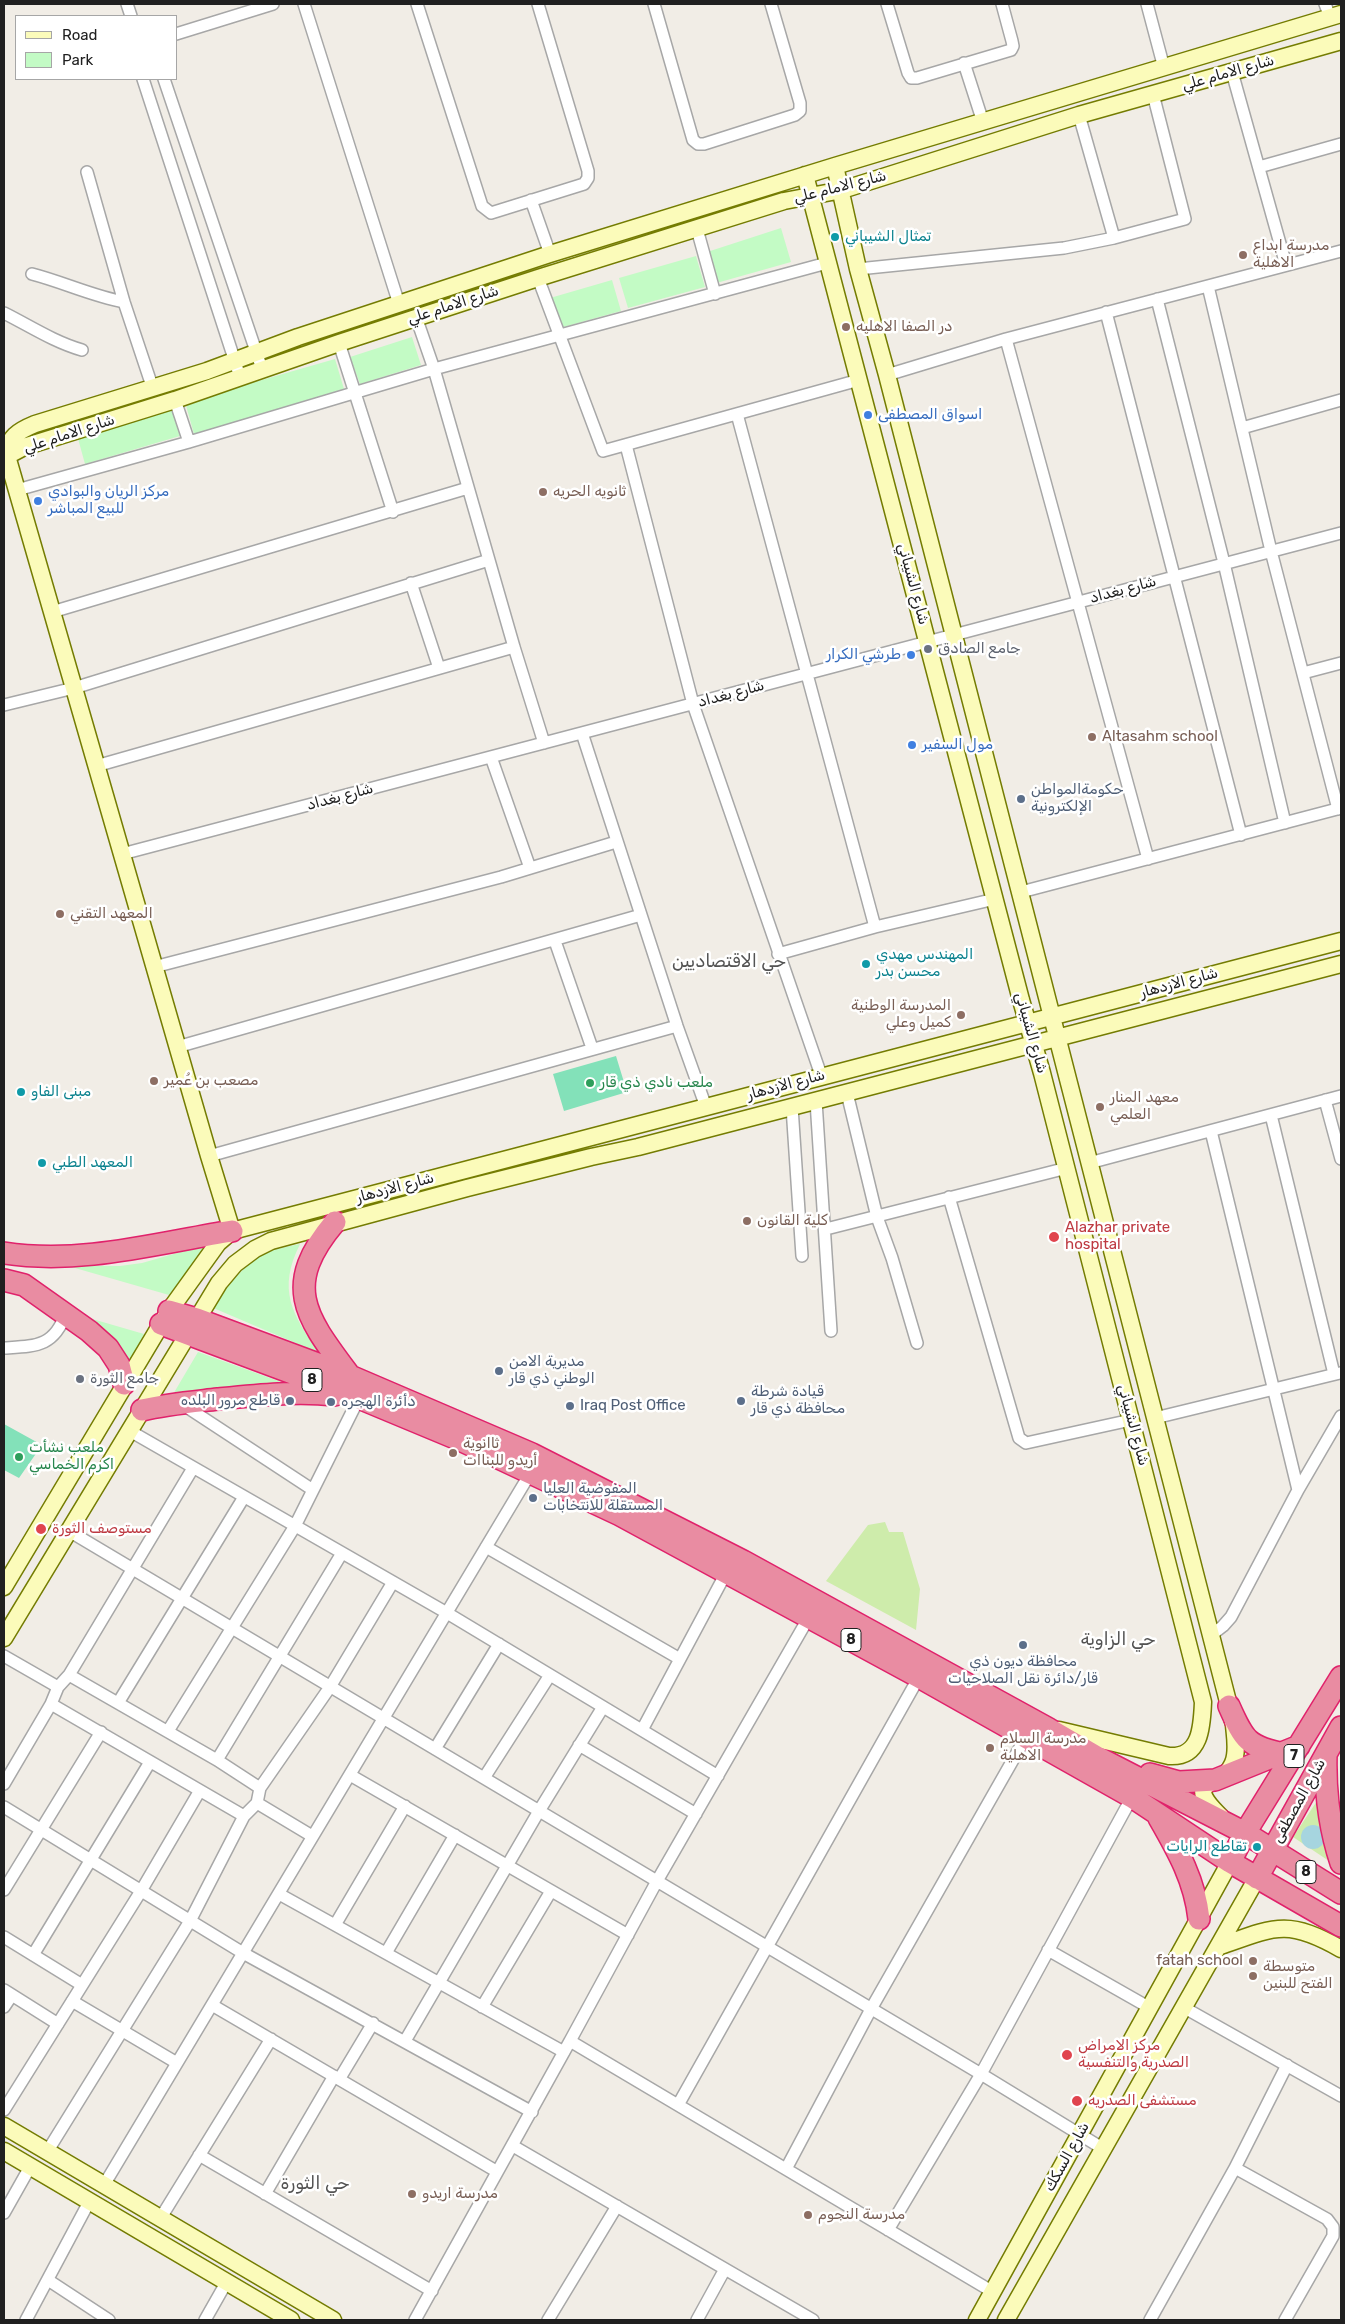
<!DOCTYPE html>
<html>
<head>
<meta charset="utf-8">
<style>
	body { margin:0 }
	#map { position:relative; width:1345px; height:2324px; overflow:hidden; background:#f1ede6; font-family:Rubik,sans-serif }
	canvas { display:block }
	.frame { position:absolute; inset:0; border:5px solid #202020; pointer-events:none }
	.legend { position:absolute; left:15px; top:15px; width:162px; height:65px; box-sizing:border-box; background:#fff; border:1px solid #a6a6a6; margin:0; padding:6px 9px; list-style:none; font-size:15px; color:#202020 }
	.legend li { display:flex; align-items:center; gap:10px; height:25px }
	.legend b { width:25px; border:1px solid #a6a6a6 }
</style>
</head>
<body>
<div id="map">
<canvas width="1345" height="2324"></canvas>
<div class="frame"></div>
<ul class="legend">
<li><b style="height:6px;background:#fbfbba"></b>Road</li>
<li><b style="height:14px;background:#c3fbc5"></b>Park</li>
</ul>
</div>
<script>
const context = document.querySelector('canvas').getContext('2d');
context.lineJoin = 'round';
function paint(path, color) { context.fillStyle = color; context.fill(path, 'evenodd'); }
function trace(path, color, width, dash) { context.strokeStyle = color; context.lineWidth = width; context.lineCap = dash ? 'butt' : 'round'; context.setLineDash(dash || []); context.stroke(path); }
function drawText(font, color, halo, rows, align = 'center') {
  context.font = font + ' Rubik,Vazirmatn,sans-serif'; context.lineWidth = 5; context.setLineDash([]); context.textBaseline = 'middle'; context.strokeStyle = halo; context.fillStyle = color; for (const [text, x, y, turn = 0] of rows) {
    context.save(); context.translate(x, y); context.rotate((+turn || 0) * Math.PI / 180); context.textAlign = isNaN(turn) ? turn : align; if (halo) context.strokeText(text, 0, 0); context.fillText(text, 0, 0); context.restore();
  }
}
const grass = new Path2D(`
	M 885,1522 L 889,1532 L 903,1532 L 920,1589 L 916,1630 L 826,1581 L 868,1525 Z
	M 1321,1795 L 1332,1863 L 1293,1837 Z`);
const park = new Path2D(`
	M 781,228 L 791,262 L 713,284 L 704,253 Z
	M 696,256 L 705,287 L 628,308 L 619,278 Z
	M 612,280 L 621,311 L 560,328 L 550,298 Z
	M 412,337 L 421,365 L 360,384 L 350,357 Z
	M 335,359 L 344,389 L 194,434 L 185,402 Z
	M 171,408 L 180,436 L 85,464 L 77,435 Z
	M 209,1244 L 169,1295 L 68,1266 L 120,1266 L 142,1263 Z
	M 300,1244 C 277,1290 292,1314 319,1353 L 211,1307 C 227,1287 245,1262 270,1251 C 279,1248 290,1246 300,1244 Z
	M 82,1316 L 144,1334 L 130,1362 L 120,1349 Z
	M 198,1352 L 295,1387 L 172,1396 Z`);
const pitch = new Path2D(`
	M 616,1056 L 627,1092 L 564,1111 L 553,1074 Z
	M 4,1424 L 42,1445 L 19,1478 L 4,1470 Z`);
const water = new Path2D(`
	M1301 1837a12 12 0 1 1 24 0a12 12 0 1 1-24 0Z`);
const street = new Path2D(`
	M 127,4 L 131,16
	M 304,4 L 399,304
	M 417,4 L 482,206 L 491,213 L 584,184 L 588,178 L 588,171 L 538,4
	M 654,4 L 693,140 L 698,144 L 704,144 L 795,115 L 800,111 L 800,103 L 771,4
	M 887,4 L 908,73 L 911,78 L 917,78 L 1011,50 L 1013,46 L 1012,41 L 1002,4
	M 1147,4 L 1164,68
	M 1325,4 L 1330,17
	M 176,34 L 273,4
	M 964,63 L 983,122
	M 1232,72 L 1286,265
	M 143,79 L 240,377
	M 164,79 L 262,369
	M 1079,115 L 1114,238
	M 1259,167 L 1341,144
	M 87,172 L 124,302 L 153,389
	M 531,200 L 550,254
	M 697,229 L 715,294
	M 858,269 L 1064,248 L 1114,238 L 1185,219 L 1153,94
	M 32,274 C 63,282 92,296 124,302
	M 538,278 L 603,451 L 859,380
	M 1208,286 L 1271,551 L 1338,809
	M 1157,299 L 1224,563 L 1285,823
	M 1106,312 L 1241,835
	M 4,313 C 30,326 54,342 82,350
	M 416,317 L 434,369 L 514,647 L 544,743
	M 1006,339 L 1148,859
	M 339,343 L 393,512
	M 887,375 L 1006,339 L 1341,251
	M 175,400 L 189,442
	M 737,414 L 875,927
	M 1242,428 L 1341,400
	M 626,445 L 693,704 L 821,1075
	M 17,490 L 189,442 L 434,369 L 827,263
	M 411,583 L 439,668
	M 52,612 L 468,488
	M 1303,673 L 1341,663
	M 4,705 L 74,688 L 489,560
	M 582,733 L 677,1026 L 706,1107
	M 491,757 L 530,868
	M 96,766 L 514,647
	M 122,854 L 1341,533
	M 1021,892 L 1341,808
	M 555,941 L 592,1048
	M 778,954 L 875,927 L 995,899
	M 154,967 L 501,877 L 616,842
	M 177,1047 L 641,915
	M 847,1093 L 877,1217 L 892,1258 L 917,1343
	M 1325,1100 L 1341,1159
	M 816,1101 L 831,1331
	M 792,1107 L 802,1256
	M 1271,1115 L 1334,1374
	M 1211,1131 L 1298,1490
	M 209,1156 L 677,1026
	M 1089,1163 L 1341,1096
	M 949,1197 L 1019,1438 L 1026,1443 L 1131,1420
	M 826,1229 L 1067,1168
	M 4,1348 C 36,1346 54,1347 66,1313
	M 182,1404 L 313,1490
	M 1155,1418 L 1340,1373
	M 130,1431 L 447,1613 L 718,1776
	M 69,1531 L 981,2074 L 1102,2148
	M 486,1547 L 680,1659
	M 1210,1636 L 1223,1626 L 1231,1617 L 1298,1490 L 1341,1416
	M 4,1656 L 58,1687
	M 69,1675 L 217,1760 L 260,1788
	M 118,1703 L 244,1497
	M 51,1704 L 244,1816
	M 642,1730 L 726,1573
	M 168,1731 L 295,1526 L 359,1398
	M 579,1745 L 696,1814
	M 435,1749 L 499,1644
	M 217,1760 L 342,1553
	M 350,1775 L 628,1935
	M 484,1778 L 550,1675
	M 4,1784 L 51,1704 L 58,1687 L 69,1675 L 193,1468
	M 257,1803 L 312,1836
	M 4,1807 L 243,1953 L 532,2112
	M 4,1890 L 101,1732
	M 279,1894 L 564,2052
	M 335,1925 L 405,1806
	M 4,1937 L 82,1985
	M 1048,1950 L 1150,2008
	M 386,1953 L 455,1835
	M 33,1955 L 150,1762
	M 4,1990 L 58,2024
	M 72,2001 L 177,2063
	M 212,2005 L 496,2171
	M 4,2007 L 12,1995
	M 482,2007 L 551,1891
	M 1183,2007 L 1341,2096
	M 405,2041 L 539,1811 L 603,1707
	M 570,2041 L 657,1881 L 809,1617
	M 340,2078 L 373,2023
	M 678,2105 L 919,1677
	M 4,2110 L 141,1891 L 199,1792
	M 513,2146 L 813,2320
	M 47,2152 L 190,1921 L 244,1816 L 257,1803 L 260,1788 L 330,1687 L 393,1582
	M 199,2155 L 432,2291
	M 1235,2168 L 1327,2219 L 1333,2227 L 1333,2236 L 1285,2320
	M 786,2169 L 871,2009 L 1026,1737
	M 104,2185 L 531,1472
	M 265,2194 L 334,2076
	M 4,2213 L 30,2167
	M 160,2219 L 271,2039
	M 888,2230 L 981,2074 L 1132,1797
	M 48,2280 L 109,2320
	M 26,2320 L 89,2202
	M 205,2320 L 226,2283
	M 415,2320 L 570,2041 L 993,2292
	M 548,2320 L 617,2206
	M 697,2320 L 725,2269
	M 1150,2320 L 1235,2168 L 1287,2065`);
const secondary = new Path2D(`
	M 835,166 L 858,269 L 887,375 L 1234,1725 C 1235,1737 1238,1752 1233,1763 C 1223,1790 1179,1776 1221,1817
	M 805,175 L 1021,1000 L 1042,1073 L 1203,1702 C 1202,1726 1201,1758 1169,1756 L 1059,1730
	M 7,456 L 24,447 L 175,400 L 339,343 L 538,278 L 784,201 L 842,190 L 1079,115 L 1341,41
	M 232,1231 L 209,1156 L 7,456 C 8,437 18,431 35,424 L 207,371 L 298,337 L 550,254 L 835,166 L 1341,14
	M 4,1587 L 169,1311 L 218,1243 L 232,1231 L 1341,941
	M 4,1638 L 219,1283 L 235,1264 L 255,1249 L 271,1241 L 467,1188 L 591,1157 L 638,1147 L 1341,964
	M 1218,1947 C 1274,1927 1287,1918 1341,1949
	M 4,2126 L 333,2320
	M 4,2151 L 291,2320
	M 977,2320 L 1230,1862
	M 1006,2320 L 1257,1878`);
const highway = new Path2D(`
	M 335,1222 C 280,1287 307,1318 350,1376
	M 4,1253 C 81,1265 157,1243 232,1231
	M 4,1280 L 24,1285 L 89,1331 L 108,1348 L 119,1365 L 124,1384
	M 169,1311 L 197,1319 L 350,1376 L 532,1454 L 743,1561 L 1049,1729 L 1097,1757 L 1245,1833 L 1341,1893
	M 161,1324 L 359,1398 L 460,1440 L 620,1515 L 919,1677 L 1132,1797 L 1230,1862 L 1341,1926
	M 142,1410 C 167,1404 192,1402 218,1399 C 258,1395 296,1391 335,1395
	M 1229,1706 C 1244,1740 1248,1747 1284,1754
	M 1326,1755 C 1325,1792 1329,1827 1341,1863
	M 1150,1774 L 1179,1782 L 1215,1780 L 1299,1746
	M 1159,1818 C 1178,1851 1195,1881 1199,1919
	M 1230,1862 L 1245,1833 L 1341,1677
	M 1257,1878 L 1341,1727`);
const markers = [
	[835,237,5,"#0f9aa8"],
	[1243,255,5,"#8d6e63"],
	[846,327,5,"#8d6e63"],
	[868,415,5,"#3f7fe0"],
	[543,492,5,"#8d6e63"],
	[38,501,5,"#3f7fe0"],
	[928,649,5,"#6b7280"],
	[911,655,5,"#3f7fe0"],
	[1092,737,5,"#8d6e63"],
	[912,745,5,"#3f7fe0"],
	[1021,799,5,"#5c6f8a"],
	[60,914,5,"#8d6e63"],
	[866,964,5,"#0f9aa8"],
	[961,1015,5,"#8d6e63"],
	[154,1081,5,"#8d6e63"],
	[590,1083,5,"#2e9e5b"],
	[21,1092,5,"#0f9aa8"],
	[1100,1107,5,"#8d6e63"],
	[42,1163,5,"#0f9aa8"],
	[747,1221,5,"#8d6e63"],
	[1054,1237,6,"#e0444e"],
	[499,1371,5,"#5c6f8a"],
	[80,1379,5,"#6b7280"],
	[290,1401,5,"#5c6f8a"],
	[741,1401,5,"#5c6f8a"],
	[331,1402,5,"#5c6f8a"],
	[570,1406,5,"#5c6f8a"],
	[453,1453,5,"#8d6e63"],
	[19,1457,5,"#2e9e5b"],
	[533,1498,5,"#5c6f8a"],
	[41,1529,6,"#e0444e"],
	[1023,1645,5,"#5c6f8a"],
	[990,1748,5,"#8d6e63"],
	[1257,1847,5,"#0f9aa8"],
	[1253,1961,5,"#8d6e63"],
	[1253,1976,5,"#8d6e63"],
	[1067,2055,6,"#e0444e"],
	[1077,2101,6,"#e0444e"],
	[412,2194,5,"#8d6e63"],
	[808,2215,5,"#8d6e63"]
];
const shields = [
	[312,1380,20],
	[851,1640,20],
	[1294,1756,20],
	[1306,1872,20]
];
const shieldNames = [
	["8",312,1380],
	["8",851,1640],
	["7",1294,1756],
	["8",1306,1872]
];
const streetNames = [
	["شارع الامام علي",1228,73,-16],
	["شارع الامام علي",840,187,-14],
	["شارع الامام علي",453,305,-18],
	["شارع الامام علي",69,434,-18],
	["شارع الشيباني",913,584,75],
	["شارع بغداد",1123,590,-15],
	["شارع بغداد",731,694,-15],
	["شارع بغداد",340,797,-15],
	["شارع الازدهار",1179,983,-15],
	["شارع الشيباني",1031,1033,74],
	["شارع الازدهار",786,1085,-15],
	["شارع الازدهار",395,1188,-15],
	["شارع الشيباني",1133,1425,75],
	["شارع المصطفى",1299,1801,-61],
	["شارع السكك",1067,2157,-61]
];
const cultureNames = [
	["تمثال الشيباني",845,237],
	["المهندس مهدي",876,955],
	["محسن بدر",876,972],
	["مبنى الفاو",31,1092],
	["المعهد الطبي",52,1163],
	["تقاطع الرايات",1247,1847,"right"]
];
const educationNames = [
	["مدرسة ابداع",1253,246],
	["الاهلية",1253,263],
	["در الصفا الاهليه",856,327],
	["ثانويه الحريه",553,492],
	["Altasahm school",1102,737],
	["المعهد التقني",70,914],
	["المدرسة الوطنية",951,1006,"right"],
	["كميل وعلي",951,1023,"right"],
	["مصعب بن عُمير",164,1081],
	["معهد المنار",1110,1098],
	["العلمي",1110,1115],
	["كلية القانون",757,1221],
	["ثاانوية",463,1444],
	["أريدو للبناات",463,1461],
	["مدرسة السلام",1000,1739],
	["الاهلية",1000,1756],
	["fatah school",1243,1961,"right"],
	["متوسطة",1263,1967],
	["الفتح للبنين",1263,1984],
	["مدرسة اريدو",422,2194],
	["مدرسة النجوم",818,2215]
];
const shopNames = [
	["اسواق المصطفى",878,415],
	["مركز الريان والبوادي",48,492],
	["للبيع المباشر",48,509],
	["طرشي الكرار",901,655,"right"],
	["مول السفير",922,745]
];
const worshipNames = [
	["جامع الصادق",938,649],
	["جامع الثورة",90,1379]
];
const serviceNames = [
	["حكومةالمواطن",1031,790],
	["الإلكترونية",1031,807],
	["مديرية الامن",509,1362],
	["الوطني ذي قار",509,1379],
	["قيادة شرطة",751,1392],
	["محافظة ذي قار",751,1409],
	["قاطع مرور البلده",280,1401,"right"],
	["دأئرة الهجره",341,1402],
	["Iraq Post Office",580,1406],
	["المفوضية العليا",543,1489],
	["المستقلة للانتخابات",543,1506],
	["محافظة ديون ذي",1023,1662,"center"],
	["قار/دائرة نقل الصلاحيات",1023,1679,"center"]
];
const leisureNames = [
	["ملعب نادي ذي قار",600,1083],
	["ملعب نشأت",29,1448],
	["اكرم الخماسي",29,1465]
];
const healthNames = [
	["Alazhar private",1065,1228],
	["hospital",1065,1245],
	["مستوصف الثورة",52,1529],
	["مركز الامراض",1078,2046],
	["الصدرية والتنفسية",1078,2063],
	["مستشفى الصدريه",1088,2101]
];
const quarterNames = [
	["حي الاقتصاديين",729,962],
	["حي الزاوية",1118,1640],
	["حي الثورة",315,2184]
];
paint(grass, '#ceecab');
paint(park, '#c3fbc5');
paint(pitch, '#83e1b9');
paint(water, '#a6d5df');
trace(street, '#a7a7a7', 14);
trace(secondary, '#747c02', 19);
trace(highway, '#e0226b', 24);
trace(street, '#fff', 11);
trace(secondary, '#fbfbba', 16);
trace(highway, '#e98ca2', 21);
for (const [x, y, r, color] of markers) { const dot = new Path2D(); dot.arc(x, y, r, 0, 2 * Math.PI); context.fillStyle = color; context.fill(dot); trace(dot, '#fff', 2); }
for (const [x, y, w] of shields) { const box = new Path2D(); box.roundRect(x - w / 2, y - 11.5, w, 23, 4); context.fillStyle = '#fff'; context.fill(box); trace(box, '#202020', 1); }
drawText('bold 14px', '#202020', null, shieldNames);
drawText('15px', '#202020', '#fff', streetNames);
drawText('15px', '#0d838f', '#fff', cultureNames, 'left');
drawText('15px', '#785e54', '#fff', educationNames, 'left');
drawText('15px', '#366cbe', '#fff', shopNames, 'left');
drawText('15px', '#5b616d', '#fff', worshipNames, 'left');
drawText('15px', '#4e5e75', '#fff', serviceNames, 'left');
drawText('15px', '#27864d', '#fff', leisureNames, 'left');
drawText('15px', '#be3a42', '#fff', healthNames, 'left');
drawText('18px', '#535353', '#fff', quarterNames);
</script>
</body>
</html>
